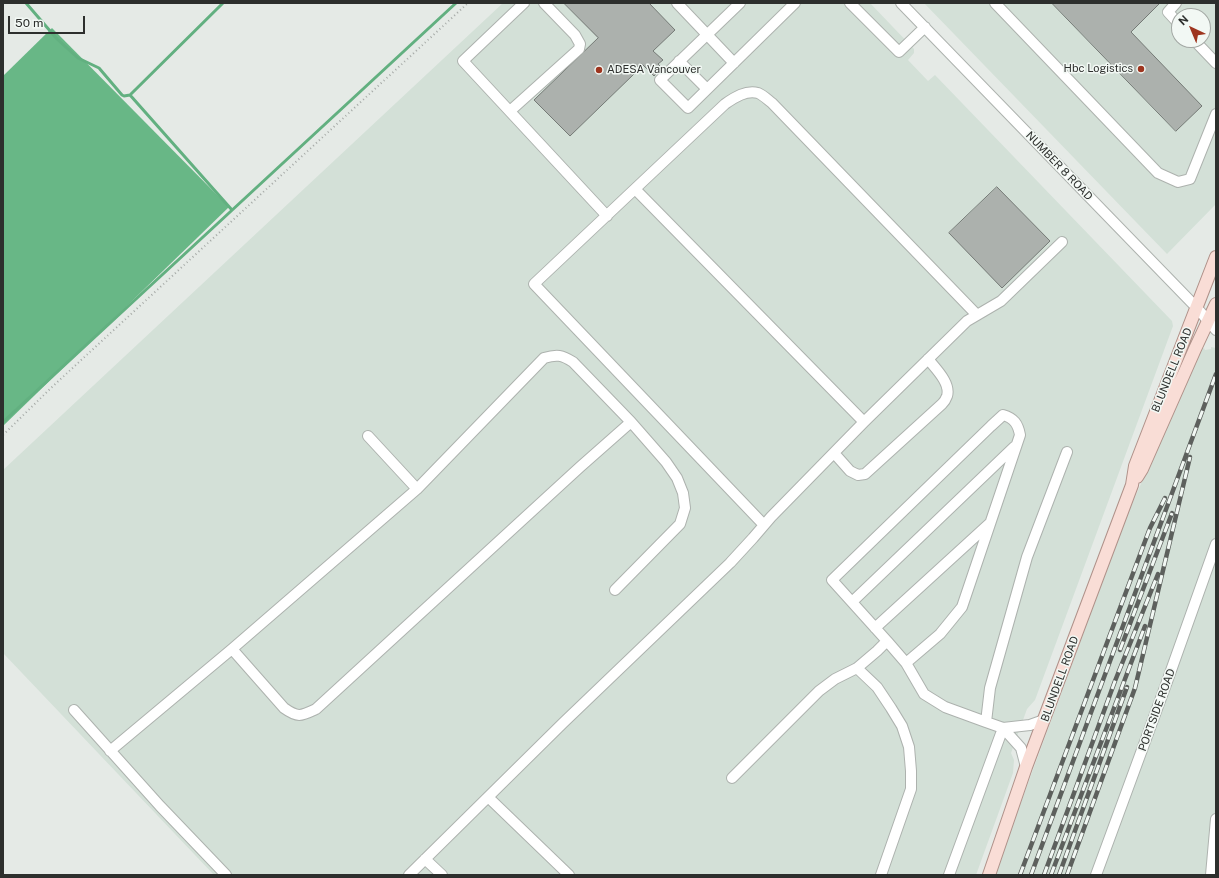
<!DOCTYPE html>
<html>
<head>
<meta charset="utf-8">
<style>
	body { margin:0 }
	#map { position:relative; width:1219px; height:878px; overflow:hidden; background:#e5eae6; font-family:"Public Sans",sans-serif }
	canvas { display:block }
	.frame { position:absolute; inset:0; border:4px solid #2d2f2d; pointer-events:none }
	.north { position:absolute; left:1171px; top:8px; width:40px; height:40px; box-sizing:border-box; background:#f2f8f4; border:1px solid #a3a8a4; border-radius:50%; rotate:316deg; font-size:11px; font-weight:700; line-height:16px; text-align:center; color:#2d2f2d }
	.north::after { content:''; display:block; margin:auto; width:14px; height:18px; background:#9e351f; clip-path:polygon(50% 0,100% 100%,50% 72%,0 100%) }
	.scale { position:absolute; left:8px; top:16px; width:77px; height:18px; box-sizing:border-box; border:2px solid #2d2f2d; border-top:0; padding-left:5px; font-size:12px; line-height:14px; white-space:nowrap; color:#2d2f2d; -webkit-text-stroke:3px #f2f8f4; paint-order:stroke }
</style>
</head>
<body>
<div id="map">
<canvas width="1219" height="878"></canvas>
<div class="frame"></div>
<div class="north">N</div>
<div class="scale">50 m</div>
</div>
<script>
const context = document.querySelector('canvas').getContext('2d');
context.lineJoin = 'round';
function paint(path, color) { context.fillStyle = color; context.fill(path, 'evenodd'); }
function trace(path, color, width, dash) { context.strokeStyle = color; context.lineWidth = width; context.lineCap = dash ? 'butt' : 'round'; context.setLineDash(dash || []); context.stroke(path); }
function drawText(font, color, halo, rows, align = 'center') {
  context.font = font + ' "Public Sans",sans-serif'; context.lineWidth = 3; context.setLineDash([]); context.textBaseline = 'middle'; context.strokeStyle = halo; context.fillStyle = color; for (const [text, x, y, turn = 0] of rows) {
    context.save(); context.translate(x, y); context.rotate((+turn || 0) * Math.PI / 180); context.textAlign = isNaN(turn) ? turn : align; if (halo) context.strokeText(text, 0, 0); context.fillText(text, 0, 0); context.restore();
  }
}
const built = new Path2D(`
	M 503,3 L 870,3 L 914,49 L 914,53 L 908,60 L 928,81 L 935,75 L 1172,321 L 1173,326 L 1035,700 L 1027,709 L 1011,753 L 1014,760 L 1013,773 L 976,875 L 214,875 L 3,653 L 3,470 Z
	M 924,3 L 1216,3 L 1216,204 L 1167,254 ZM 1179,16 L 1203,16 L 1203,40 L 1179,40 Z
	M 1211,347 L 1216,348 L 1216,875 L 994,875 L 1128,513 L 1200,350 L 1204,348 L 1205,350 L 1211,349 Z`);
const forest = new Path2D(`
	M 52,28 L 229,207 L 3,426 L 3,76 Z`);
const stream = new Path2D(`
	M 26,3 L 57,39 L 78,58 L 99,68 L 122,95 L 124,96 L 130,95
	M 223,3 L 130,95 L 232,210
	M 3,422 L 456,3`);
const building = new Path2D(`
	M 564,3 L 649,3 L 675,30 L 653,51 L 663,60 L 658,64 L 662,68 L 654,76 L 641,63 L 632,72 L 634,74 L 570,136 L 534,100 L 598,38 Z
	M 1052,3 L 1160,3 L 1131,32 L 1202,106 L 1176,131 Z
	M 997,187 L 1050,241 L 1002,288 L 949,233 Z`);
const path = new Path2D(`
	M 3,435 L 52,387 L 468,3`);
const minor = new Path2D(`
	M 524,3 L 463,61 L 607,216
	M 677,3 L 734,63
	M 740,3 L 660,80 L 688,108 L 795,3
	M 850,3 L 899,52 L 925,27
	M 901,3 L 1197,308 L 1216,330
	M 995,3 L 1158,173 L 1178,182 L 1190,179 L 1216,114
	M 1176,3 L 1168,12 L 1179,24
	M 1194,40 L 1216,63
	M 679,61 L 707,89
	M 510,111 L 579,49 L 580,44 L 575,35 L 544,3
	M 635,189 L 864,422
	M 368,436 L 417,489
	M 834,453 L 850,471 L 858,475 L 865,474 L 942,404 C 944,402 946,399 947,396 C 951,383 935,368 928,359
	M 764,525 L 534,284 L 725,104 C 735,97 746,90 758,93 C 763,95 768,100 772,103 L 977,315
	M 615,590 L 680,524 L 685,508 L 683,493 L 677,478 L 666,462 L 631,422
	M 852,602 L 1014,447
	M 875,628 L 989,524
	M 906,663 L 924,694 L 945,707 L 986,722
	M 857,668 L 877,687 L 891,708 L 902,726 L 909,747 L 911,771 L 911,789 L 881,875
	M 74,710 L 160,806 L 226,875
	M 1044,720 L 1030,725 L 1003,728 L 986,722 L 990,688 L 1027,557 L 1067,452
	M 1003,728 L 1021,748 L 1026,767
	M 110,751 L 232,649 L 417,489 L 544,358 C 557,354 562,355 573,362 L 631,422 L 580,467 L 316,709 C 301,716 298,718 284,708 L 232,649
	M 732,778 L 819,691 L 835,679 L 857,668 L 877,651 L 887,641 L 832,580 L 991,426 L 1003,415 C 1014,418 1018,424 1020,435 L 962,607 L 940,634 L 906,663 L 887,641
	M 488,797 L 569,875
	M 425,859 L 442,875
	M 409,875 L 563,723 L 730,563 L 753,538 L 771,517 L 864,422 L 967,321 L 1001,301 L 1062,242
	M 949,875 L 1003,728
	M 1096,875 L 1168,679 L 1216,544
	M 1211,875 L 1216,819`);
const major = new Path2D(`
	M 1137,477 L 1142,469 L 1195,349 L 1216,304
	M 989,875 L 1026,767 L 1132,485 L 1135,466 L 1216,257`);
const rail = new Path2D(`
	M 1120,650 L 1172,513
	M 1020,875 L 1150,528 L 1165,498
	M 1031,875 L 1216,374
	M 1044,875 L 1115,681 L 1158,574
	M 1051,875 L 1145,626
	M 1059,875 L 1127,687
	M 1067,875 L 1135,688 L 1190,457`);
const markers = [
	[1141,69,4,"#9e351f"],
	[599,70,4,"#9e351f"]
];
const poiNames = [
	["Hbc Logistics",1133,69],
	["ADESA Vancouver",607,70,"left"]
];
const streetNames = [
	["NUMBER 8 ROAD",1059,166,46],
	["BLUNDELL ROAD",1172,370,-68],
	["BLUNDELL ROAD",1060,679,-70],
	["PORTSIDE ROAD",1157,710,-70]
];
paint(built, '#d3e0d7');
paint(forest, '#68b786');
trace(stream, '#62b080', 3);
paint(building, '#acb1ad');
trace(building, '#757a76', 1);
trace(minor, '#adb2ae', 12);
trace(major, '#af9189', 14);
trace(path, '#a5a9a6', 2, [1, 3]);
trace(minor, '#fff', 10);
trace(major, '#f9ddd6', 12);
trace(rail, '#5d605d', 4.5);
trace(rail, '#f2f8f4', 3, [9]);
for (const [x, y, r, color] of markers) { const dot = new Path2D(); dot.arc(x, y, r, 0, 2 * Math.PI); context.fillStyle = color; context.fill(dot); trace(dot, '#f2f8f4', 1.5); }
drawText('11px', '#2d2f2d', '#f2f8f4', poiNames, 'right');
drawText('11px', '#2d2f2d', '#f2f8f4', streetNames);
</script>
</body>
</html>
